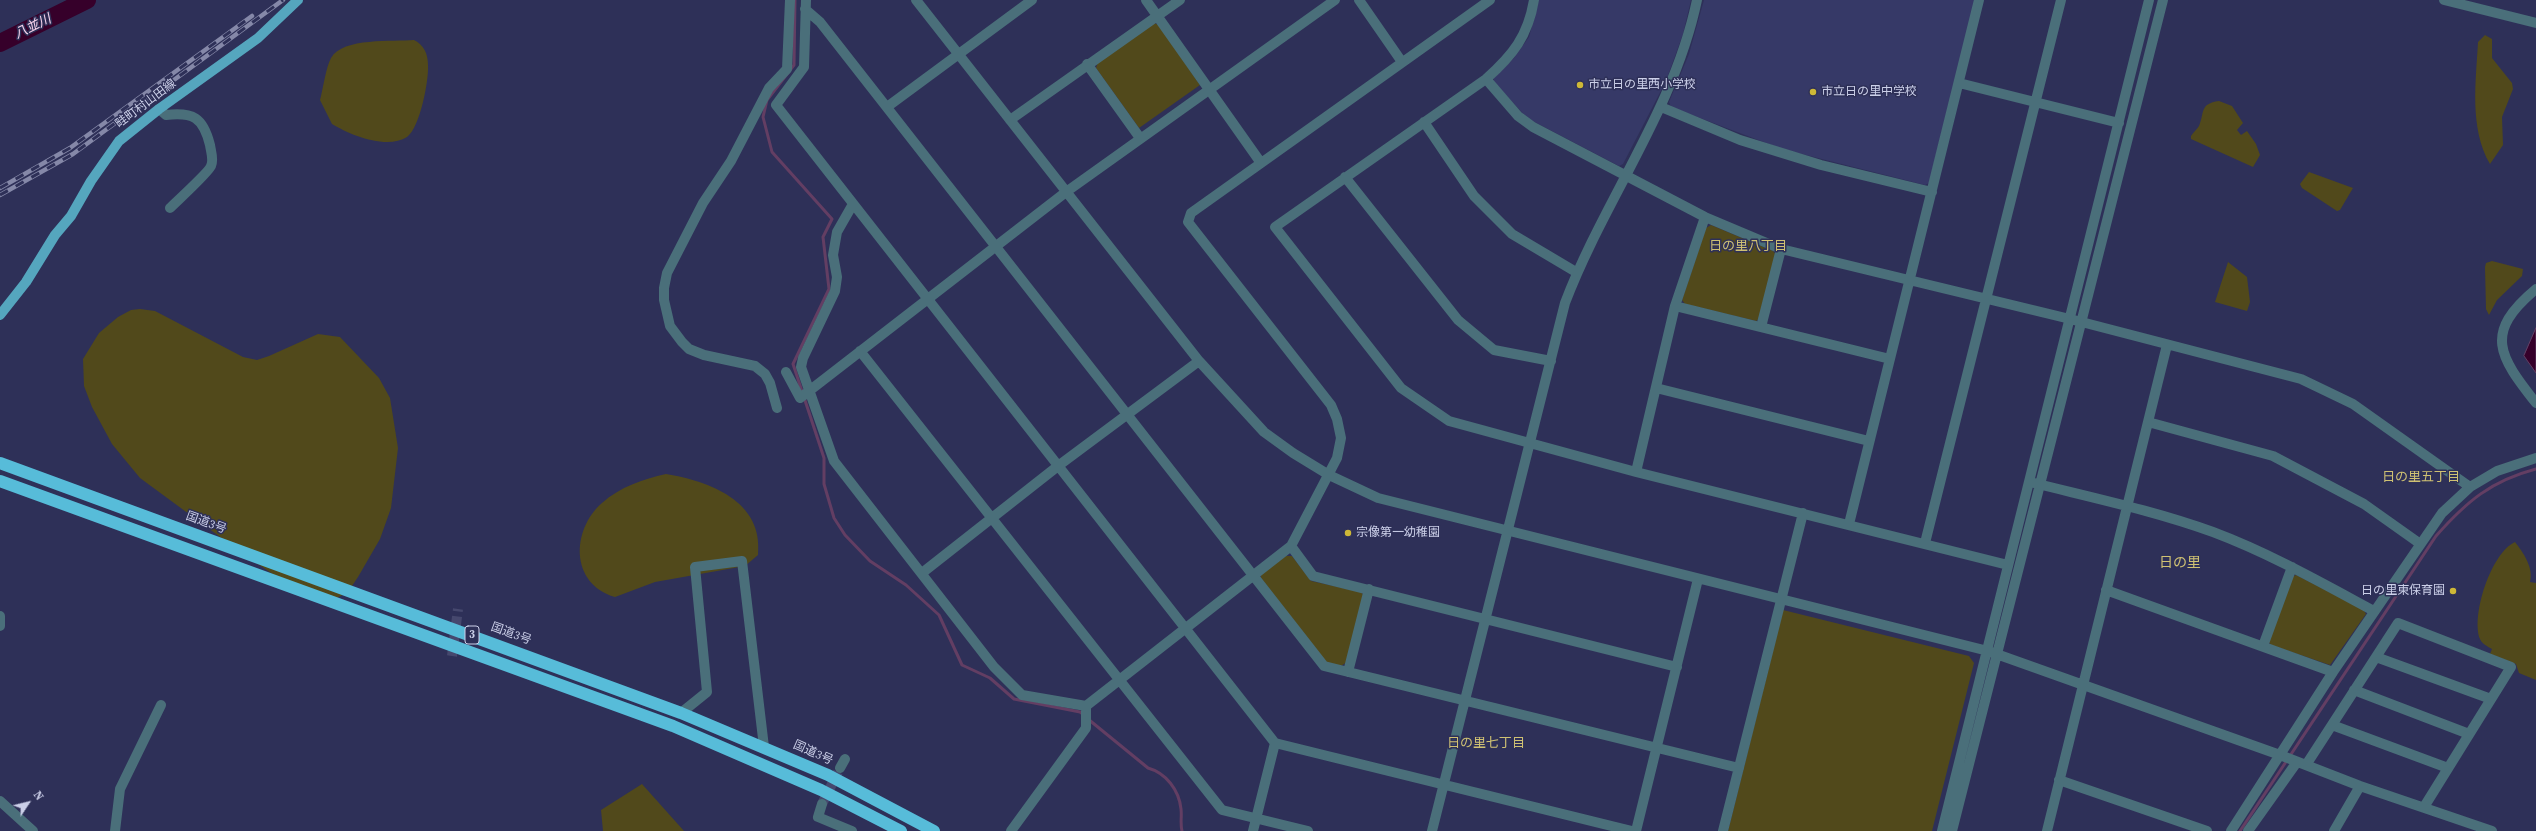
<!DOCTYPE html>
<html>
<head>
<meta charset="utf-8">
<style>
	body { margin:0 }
	#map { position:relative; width:2536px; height:831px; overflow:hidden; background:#2e3058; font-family:"Source Serif 4",serif }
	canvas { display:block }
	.north { position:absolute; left:8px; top:783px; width:40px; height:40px; -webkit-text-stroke:3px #2e3058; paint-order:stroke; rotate:55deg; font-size:11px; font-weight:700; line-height:16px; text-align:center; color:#ccd0e9 }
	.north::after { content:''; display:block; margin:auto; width:14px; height:18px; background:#ccd0e9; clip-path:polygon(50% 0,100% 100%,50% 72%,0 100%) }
</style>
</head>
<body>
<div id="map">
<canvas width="2536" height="831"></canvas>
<div class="north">N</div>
</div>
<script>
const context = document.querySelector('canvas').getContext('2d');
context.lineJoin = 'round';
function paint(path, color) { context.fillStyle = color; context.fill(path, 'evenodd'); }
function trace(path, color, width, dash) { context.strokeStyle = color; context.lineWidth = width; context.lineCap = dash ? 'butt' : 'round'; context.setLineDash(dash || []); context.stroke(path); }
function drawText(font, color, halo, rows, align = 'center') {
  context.font = font + ' "Source Serif 4","Noto Sans JP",serif'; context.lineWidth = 3; context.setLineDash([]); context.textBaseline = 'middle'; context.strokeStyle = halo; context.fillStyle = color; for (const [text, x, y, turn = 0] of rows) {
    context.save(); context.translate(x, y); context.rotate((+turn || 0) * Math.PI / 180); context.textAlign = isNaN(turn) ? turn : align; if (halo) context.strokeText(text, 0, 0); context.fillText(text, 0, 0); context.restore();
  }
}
const built = new Path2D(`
	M 1539,0 L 1691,0 L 1683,34 L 1666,81 L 1623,164 L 1619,166 L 1527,118 L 1494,82 L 1494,78 L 1514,58 L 1529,37 Z
	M 1704,0 L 1975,0 L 1929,183 L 1925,185 L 1782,149 L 1671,107 L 1669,102 L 1689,54 Z`);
const green = new Path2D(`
	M 1154,23 L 1159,25 L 1200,85 L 1139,128 L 1096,68 L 1098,62 Z
	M 2485,35 L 2492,39 L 2492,58 L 2512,83 L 2513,89 L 2502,117 L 2503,145 L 2490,164 C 2469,128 2476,81 2478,42 Z
	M 414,40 C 424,45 428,54 428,65 C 429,80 420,128 407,137 C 387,150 350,135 332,124 L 320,100 C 323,89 326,67 331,58 C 343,37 393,42 414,40 Z
	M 2219,101 L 2232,106 L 2243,123 L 2237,130 L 2241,135 L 2247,131 L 2256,144 L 2260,155 L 2253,167 L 2191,139 L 2191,136 C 2193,133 2197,129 2199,126 C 2205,112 2199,104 2219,101 Z
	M 2309,172 L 2353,188 L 2340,210 L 2337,211 L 2302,188 L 2300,184 Z
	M 1711,225 L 1773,251 L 1776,255 L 1760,318 L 1756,321 L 1685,304 L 1682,300 L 1706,228 Z
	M 2492,261 L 2523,269 L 2522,276 L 2497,300 L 2489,315 L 2486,309 L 2485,267 L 2486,263 Z
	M 2228,262 L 2247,277 L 2250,302 L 2247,311 L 2215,302 Z
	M 140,309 L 155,311 L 243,357 L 257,360 L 269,356 L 318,334 L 340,337 L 379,378 L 390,398 L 398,448 L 391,508 L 380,539 L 358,577 L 348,592 L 337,598 L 308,598 L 246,556 L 140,478 L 112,444 L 92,407 L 84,386 L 83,359 L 99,333 L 118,317 L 131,310 Z
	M 666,474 C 709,481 764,501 758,555 L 745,566 L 655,582 L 615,597 C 570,584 571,530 602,503 C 620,487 643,479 666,474 Z
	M 2515,542 C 2523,552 2534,568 2530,582 L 2536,583 L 2536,680 L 2519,673 L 2516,664 L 2490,654 L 2492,649 C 2487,646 2482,644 2480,639 C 2471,615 2491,553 2515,542 Z
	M 1286,556 L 1292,556 L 1311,581 L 1361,592 L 1364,596 L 1347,662 L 1341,666 L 1326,662 L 1261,578 L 1261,574 Z
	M 2296,575 L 2363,609 L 2366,614 L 2330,665 L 2271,645 L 2268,641 L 2290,578 Z
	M 1783,610 L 1969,656 L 1974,663 L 1932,831 L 1728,831 Z
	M 642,784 L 684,831 L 603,831 L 601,810 Z`);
const water = new Path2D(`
	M 2536,328 L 2536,373 L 2524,356 Z`);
const stream = new Path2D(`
	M 795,0 L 794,65 L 767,100 L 763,117 L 772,152 L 832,219 L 823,237 L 829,289 L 793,364 L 824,458 L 824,484 L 834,518 L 845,535 L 870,561 L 906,585 L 939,615 L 962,665 L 990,678 L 1014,699 L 1080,712 L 1084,715
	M 1088,719 L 1148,768 C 1166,773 1179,790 1181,809 C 1182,817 1180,823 1182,831
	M 2240,831 L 2436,536 C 2467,501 2491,481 2536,469`);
const river = new Path2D(`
	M 0,43 L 87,0`);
const minorTunnel = new Path2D(`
	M 452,656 L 458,609
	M 822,804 L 838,772`);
const minor = new Path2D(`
	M 806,0 L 804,67 L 776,105 L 1275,743 L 1632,831
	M 916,0 L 1199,361 L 1264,432 L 1293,453 L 1329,475 L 1378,498 L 1988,651 L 2280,755 L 2360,786 L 2492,831
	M 1146,0 L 1261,163
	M 1359,0 L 1402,62
	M 1534,0 C 1528,36 1513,55 1486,79 L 1275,227 L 1401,388 L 1449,421 L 1636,472 L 2008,565
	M 2444,0 L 2536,23
	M 805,9 L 820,22 L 1324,666 L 1739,768
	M 1087,64 L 1140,138
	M 1486,79 L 1518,116 L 1533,127 L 1705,217 L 1781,249 L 2070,319 L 2301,379 L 2353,404 L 2470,487
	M 1959,83 L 2119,123
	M 887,107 L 1032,0
	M 1661,107 L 1740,140 L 1821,165 L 1932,192
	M 159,109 L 166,115 C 193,112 203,117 210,145 C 211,152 214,160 211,166 C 209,172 177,201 170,208
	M 1010,120 L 1180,0
	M 1424,122 L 1474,196 L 1512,234 L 1576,272
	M 1345,177 L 1458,320 L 1494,350 L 1551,361
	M 853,204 L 837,232 L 833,255 L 837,277 L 835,291 L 803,358 L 801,367 L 834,461 L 994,667 L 1022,695 L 1086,706
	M 2536,289 C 2483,333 2499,356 2536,403
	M 1675,306 L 1890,359
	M 1761,327 L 1781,249
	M 860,351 L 1222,810 L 1308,831
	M 786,372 L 800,398 L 1066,192 L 1335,0
	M 1656,388 L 1869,441
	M 777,408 L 770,383 L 765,374 L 755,366 L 704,355 L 689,349 L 682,342 L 670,326 L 664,300 L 664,288 L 667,273 L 703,203 L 731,161 L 769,88 L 787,69 L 790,0
	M 2148,422 L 2273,456 L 2364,504 L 2419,543
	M 1636,472 L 1675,306 L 1705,217
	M 2034,483 C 2094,498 2155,511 2213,532 C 2269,553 2322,583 2374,611
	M 1849,524 L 1979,0
	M 1925,543 L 2061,0
	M 1291,546 L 1313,576 L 1677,667
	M 922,573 L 1058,466 L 1199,361
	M 2106,590 L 2333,672
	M 0,616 L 0,626
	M 2263,646 L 2292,567
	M 2376,657 L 2491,699
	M 1348,672 L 1369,589
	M 2354,690 L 2469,734
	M 1086,706 L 1291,546 L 1337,458 L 1341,438 L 1337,419 L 1331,405 L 1188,222 L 1191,213 L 1490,0
	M 681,713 L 707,692 L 695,567 L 742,561 L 764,747
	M 2332,725 L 2448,768
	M 2306,765 L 2398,623 L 2511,667 L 2424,807
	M 840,768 L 845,759
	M 2059,780 L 2207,831
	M 0,801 L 33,831
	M 822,804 L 818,817 L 852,831
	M 115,831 L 120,789 L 161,705
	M 1011,831 L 1086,728 L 1086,706
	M 1253,831 L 1275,743
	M 1432,831 L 1565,303 C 1604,200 1674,110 1697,0
	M 1636,831 L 1698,579
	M 1723,831 L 1803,513
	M 1942,831 L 2149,0
	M 1952,831 L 2163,0
	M 2047,831 L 2167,345
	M 2231,831 L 2333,672 L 2442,513 L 2470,487 L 2497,471 L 2536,458
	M 2248,831 L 2297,762
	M 2334,831 L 2360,786`);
const major = new Path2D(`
	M 0,315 L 26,282 L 55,235 L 71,216 L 91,181 L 119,141 L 159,109 L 258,38 L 298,0`);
const highway = new Path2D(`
	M 0,463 L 681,713 L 828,775 L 934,831
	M 0,481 L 673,726 L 821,790 L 901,831`);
const rail = new Path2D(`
	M 0,188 L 70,148 L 252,16
	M 0,195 L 73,154 L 283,0`);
const markers = [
	[1580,85,4,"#ceb837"],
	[1813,92,4,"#ceb837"],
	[1348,533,4,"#ceb837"],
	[2453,591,4,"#ceb837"]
];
const shields = [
	[472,635,14]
];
const shieldNames = [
	["3",472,635]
];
const poiNames = [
	["市立日の里西小学校",1588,85],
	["市立日の里中学校",1821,92],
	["宗像第一幼稚園",1356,533],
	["日の里東保育園",2445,591,"right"]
];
const streetNames = [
	["畦町村山田線",146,104,-37],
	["国道3号",206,523,20],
	["国道3号",511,634,20],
	["国道3号",813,753,24]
];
const waterNames = [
	["八並川",33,27,-26]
];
const neighbourhoodNames = [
	["日の里八丁目",1748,247],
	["日の里五丁目",2421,478],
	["日の里七丁目",1486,744]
];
const quarterNames = [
	["日の里",2180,563]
];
paint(built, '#363967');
paint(green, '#51491b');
paint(water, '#36002a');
trace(water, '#633e63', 1);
trace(stream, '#633e63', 3);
trace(river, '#36002a', 18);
trace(minorTunnel, '#46486e', 10, [10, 5]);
trace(minor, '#4a6f7a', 10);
trace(major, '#55a6be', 10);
trace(highway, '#57bcd9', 12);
trace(rail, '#8588a8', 4.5);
trace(rail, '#2e3058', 3, [9]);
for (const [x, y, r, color] of markers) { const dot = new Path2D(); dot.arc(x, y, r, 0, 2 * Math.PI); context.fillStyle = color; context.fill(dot); trace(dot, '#2e3058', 1.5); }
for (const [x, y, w] of shields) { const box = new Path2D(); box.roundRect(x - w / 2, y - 9, w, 18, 3); context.fillStyle = '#2e3058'; context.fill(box); trace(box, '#ccd0e9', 1); }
drawText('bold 11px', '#ccd0e9', null, shieldNames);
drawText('12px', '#ccd0e9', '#2e3058', poiNames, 'left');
drawText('12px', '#ccd0e9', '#2e3058', streetNames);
drawText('italic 13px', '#fad4ed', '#2e3058', waterNames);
drawText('13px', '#cfc173', '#2e3058', neighbourhoodNames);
drawText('14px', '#cfc173', '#2e3058', quarterNames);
</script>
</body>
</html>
